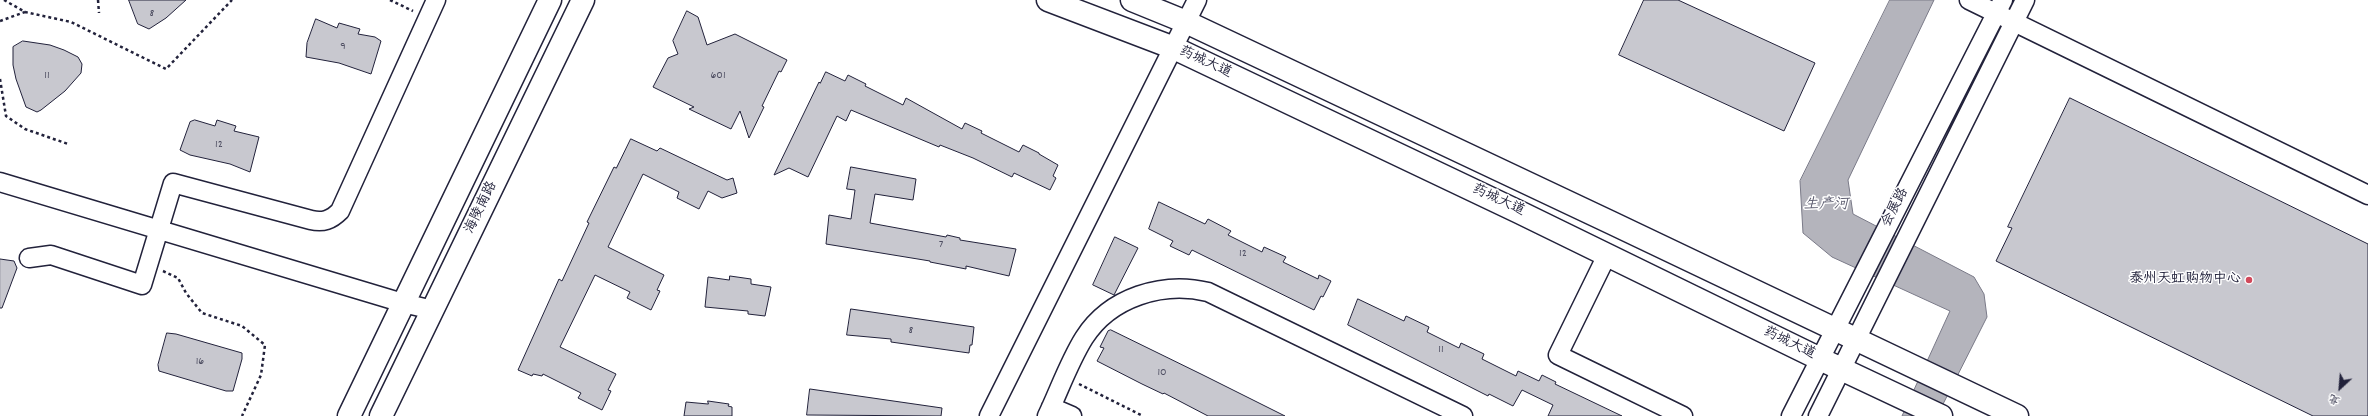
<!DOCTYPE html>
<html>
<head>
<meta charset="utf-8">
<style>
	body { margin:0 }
	#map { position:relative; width:2368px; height:416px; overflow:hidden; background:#fff; font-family:Dekko,"LXGW WenKai TC",sans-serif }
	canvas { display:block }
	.north { position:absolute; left:2320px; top:368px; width:40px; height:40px; -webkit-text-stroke:3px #fff; paint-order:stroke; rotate:206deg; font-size:11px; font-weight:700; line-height:16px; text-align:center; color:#22223b }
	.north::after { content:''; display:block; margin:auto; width:14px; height:18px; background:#22223b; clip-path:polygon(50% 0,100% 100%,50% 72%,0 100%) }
</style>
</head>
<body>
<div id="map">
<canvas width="2368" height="416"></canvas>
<div class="north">北</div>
</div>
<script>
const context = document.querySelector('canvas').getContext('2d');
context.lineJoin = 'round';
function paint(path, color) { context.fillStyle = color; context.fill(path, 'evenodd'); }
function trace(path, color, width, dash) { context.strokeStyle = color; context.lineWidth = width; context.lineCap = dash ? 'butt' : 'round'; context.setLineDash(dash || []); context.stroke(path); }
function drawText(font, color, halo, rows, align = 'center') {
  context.font = font + ' Dekko,"LXGW WenKai TC",sans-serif'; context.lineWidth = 3; context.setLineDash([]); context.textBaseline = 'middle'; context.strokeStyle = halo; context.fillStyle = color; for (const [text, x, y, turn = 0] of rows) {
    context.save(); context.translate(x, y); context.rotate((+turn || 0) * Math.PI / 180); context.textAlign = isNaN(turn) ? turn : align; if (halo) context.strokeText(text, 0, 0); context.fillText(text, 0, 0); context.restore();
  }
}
const water = new Path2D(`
	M 1890,0 L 1934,0 L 1848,180 L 1853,214 L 1974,277 L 1984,294 L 1987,317 L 1937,416 L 1902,416 L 1950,311 L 1832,257 L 1803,233 L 1800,181 Z`);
const building = new Path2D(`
	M 129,0 L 186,0 L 166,18 L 149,29 L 138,24 Z
	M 1644,0 L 1678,0 L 1815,63 L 1784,131 L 1619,55 Z
	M 687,11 L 698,17 L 707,45 L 735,34 L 787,60 L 781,72 L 779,71 L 762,106 L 764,107 L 749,138 L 740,111 L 731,129 L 689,109 L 694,107 L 653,87 L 668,58 L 678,54 L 673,41 Z
	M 316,19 L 337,28 L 339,23 L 360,29 L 358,34 L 375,37 L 381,41 L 371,74 L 339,63 L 306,57 L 307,43 Z
	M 23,41 L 50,45 L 64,50 L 78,57 L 82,64 L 81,73 L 65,91 L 41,110 L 37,112 L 26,107 L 16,79 L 13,65 L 13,47 Z
	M 826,72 L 845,81 L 848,75 L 866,84 L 865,86 L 903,105 L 906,98 L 962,129 L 965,123 L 982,131 L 981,133 L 1019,152 L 1023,145 L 1039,153 L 1039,154 L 1058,165 L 1053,176 L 1056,178 L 1050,190 L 1014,173 L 1012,177 L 973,158 L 940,145 L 939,147 L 851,110 L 846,121 L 837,116 L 808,177 L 789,168 L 774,175 L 819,82 L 820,83 Z
	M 2070,98 L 2368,244 L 2368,416 L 2313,416 L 1996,261 L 2012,228 L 2008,227 Z
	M 195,120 L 215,126 L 217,120 L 236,126 L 234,131 L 259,137 L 250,172 L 230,164 L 190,155 L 180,150 L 190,122 Z
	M 631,139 L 657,151 L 660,148 L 727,180 L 733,178 L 737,193 L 722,198 L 708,191 L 699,209 L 677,198 L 679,192 L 643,174 L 608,247 L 664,275 L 657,290 L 660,291 L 651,310 L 627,298 L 630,292 L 595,275 L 560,347 L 616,374 L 608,390 L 611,391 L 602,410 L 578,398 L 581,393 L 543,374 L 542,376 L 533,374 L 532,376 L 518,370 L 559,279 L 562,281 L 589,223 L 587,222 L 614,167 L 616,168 Z
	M 851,167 L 916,179 L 913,200 L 875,194 L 870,223 L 946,237 L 947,235 L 960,238 L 960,240 L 1016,249 L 1009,276 L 966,266 L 966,269 L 930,262 L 930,261 L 826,244 L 829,215 L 851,219 L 855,190 L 847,189 Z
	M 1159,202 L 1205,224 L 1208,219 L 1231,231 L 1228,235 L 1262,252 L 1264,247 L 1286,257 L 1283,262 L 1318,279 L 1319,275 L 1331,281 L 1323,297 L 1321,296 L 1314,310 L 1192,250 L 1189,255 L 1170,246 L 1173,241 L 1149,229 Z
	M 1115,237 L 1138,248 L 1114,295 L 1093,285 Z
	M 0,259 L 14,261 L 17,268 L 2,308 L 0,308 Z
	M 730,276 L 751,279 L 751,284 L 771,287 L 765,316 L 748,314 L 748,311 L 705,307 L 708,277 L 729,280 Z
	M 1358,299 L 1404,321 L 1406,316 L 1429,327 L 1427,332 L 1459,348 L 1461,343 L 1484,354 L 1482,359 L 1516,376 L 1518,371 L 1539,381 L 1542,375 L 1556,382 L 1555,384 L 1622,416 L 1548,416 L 1553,405 L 1522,390 L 1513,406 L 1489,394 L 1488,396 L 1348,325 Z
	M 851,309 L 974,327 L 972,345 L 970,345 L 969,353 L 891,342 L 891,339 L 847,335 Z
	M 1111,330 L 1203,375 L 1285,416 L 1208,416 L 1164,393 L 1163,394 L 1142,384 L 1097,361 L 1104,348 L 1100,347 L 1108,331 Z
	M 167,333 L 176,334 L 242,353 L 242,359 L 233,391 L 226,391 L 159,371 L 158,365 Z
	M 810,389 L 942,408 L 941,416 L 807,415 Z
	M 708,401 L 729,404 L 728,406 L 732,407 L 732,416 L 684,416 L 686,402 L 708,404 Z`);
const path = new Path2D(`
	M 4,0 L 25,12 L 71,22 L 166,69 L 232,0
	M 98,0 L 99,13
	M 390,0 L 413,11
	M 0,21 L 25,12
	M 0,79 L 6,116 L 25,129 L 68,144
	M 163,271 L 178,278 L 186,293 L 202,313 L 242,326 L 265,345 L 261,375 L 242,416
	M 1079,384 L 1143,416`);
const minor = new Path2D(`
	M 1969,0 L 2368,195
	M 0,182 L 403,303 L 433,310
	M 1607,255 L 1558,355 L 1683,416
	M 29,258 L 51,255 L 142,285 L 173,183 L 311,220 C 323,223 331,220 340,211 L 436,0
	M 1051,407 L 1072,416
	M 989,416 L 1197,0
	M 1047,416 C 1059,391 1069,362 1084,338 C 1110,297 1163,281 1208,292 L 1463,416
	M 1791,416 L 2003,0
	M 1818,416 L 2025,0`);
const major = new Path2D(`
	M 1048,0 L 1174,48 L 1519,212 L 1820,359 L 1941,416
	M 1132,0 L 1186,22 C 1464,152 1740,284 2017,416
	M 349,416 L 550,0
	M 381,416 L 583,0`);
const markers = [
	[2249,280,4,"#d1495b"]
];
const numberNames = [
	["8",152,14],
	["9",343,47],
	["11",47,76],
	["601",718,76],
	["12",219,145],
	["7",941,245],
	["12",1243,254],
	["8",911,331],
	["11",1441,350],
	["16",200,362],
	["10",1162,373]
];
const streetNames = [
	["药城大道",1205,63,25],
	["药城大道",1498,201,25],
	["海陵南路",482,208,-64],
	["会展路",1896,208,-63],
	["药城大道",1789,344,26]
];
const poiNames = [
	["泰州天虹购物中心",2241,280]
];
const waterNames = [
	["生产河",1826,206]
];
paint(water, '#b4b4bc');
trace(water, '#7a7a88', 1);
paint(building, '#c8c8cf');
trace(building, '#22223b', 1);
trace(minor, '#22223b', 21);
trace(major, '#22223b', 25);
trace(path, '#22223b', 2.5, [3, 3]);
trace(minor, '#fff', 18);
trace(major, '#fff', 22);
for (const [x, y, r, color] of markers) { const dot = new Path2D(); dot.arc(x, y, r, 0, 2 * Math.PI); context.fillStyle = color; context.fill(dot); trace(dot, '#fff', 1.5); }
drawText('12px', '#4c4c60', null, numberNames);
drawText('14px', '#22223b', '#fff', streetNames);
drawText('14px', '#22223b', '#fff', poiNames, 'right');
drawText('italic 15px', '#5c5c6f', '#fff', waterNames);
</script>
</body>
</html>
